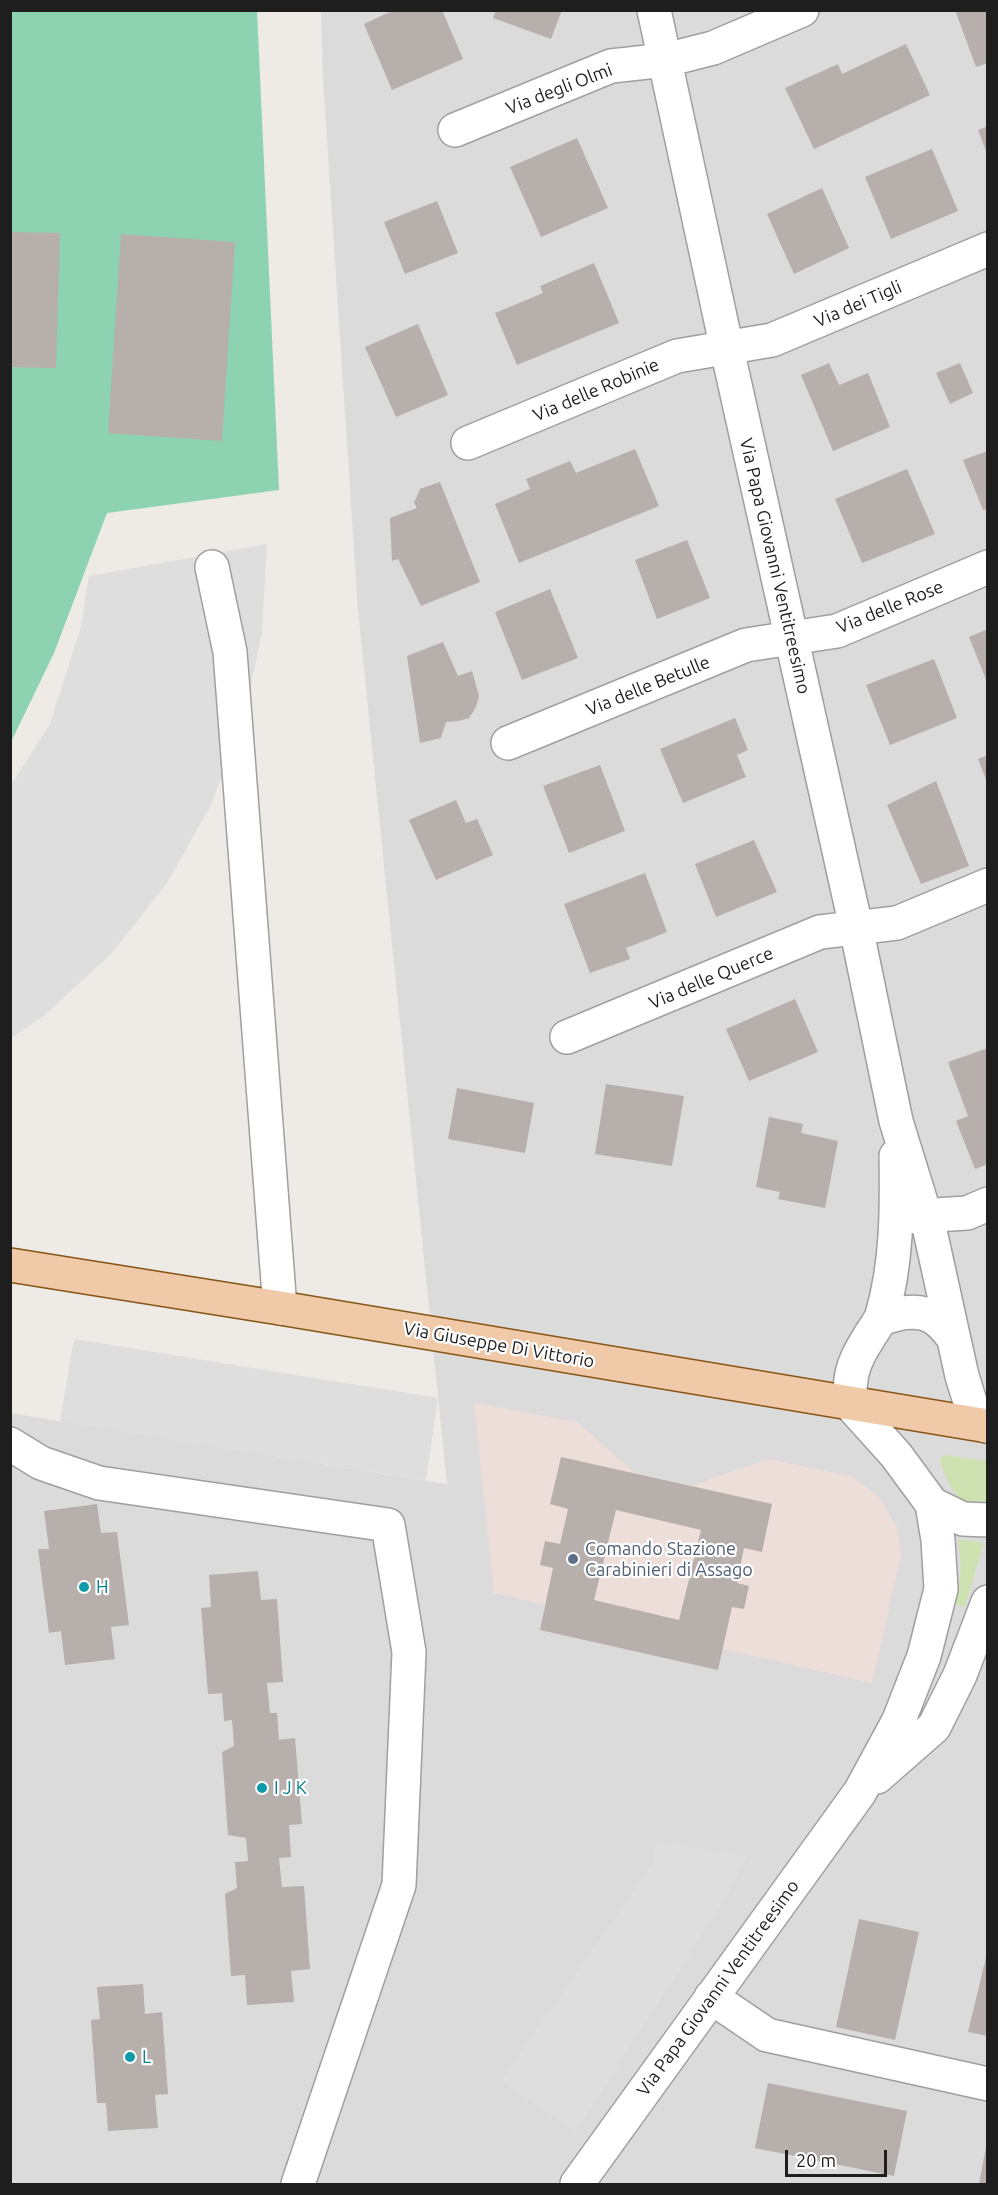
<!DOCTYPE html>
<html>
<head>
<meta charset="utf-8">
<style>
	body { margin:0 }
	#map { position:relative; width:998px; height:2195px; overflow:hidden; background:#eeeae5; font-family:Ubuntu,sans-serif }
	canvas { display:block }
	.frame { position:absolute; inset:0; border:12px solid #1e1e1e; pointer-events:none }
	.scale { position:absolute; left:785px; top:2150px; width:102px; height:27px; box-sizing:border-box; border:3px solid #1e1e1e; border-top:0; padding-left:8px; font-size:18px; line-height:21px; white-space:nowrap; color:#1e1e1e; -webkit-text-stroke:4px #fff; paint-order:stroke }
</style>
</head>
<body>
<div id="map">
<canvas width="998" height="2195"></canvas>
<div class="frame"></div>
<div class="scale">20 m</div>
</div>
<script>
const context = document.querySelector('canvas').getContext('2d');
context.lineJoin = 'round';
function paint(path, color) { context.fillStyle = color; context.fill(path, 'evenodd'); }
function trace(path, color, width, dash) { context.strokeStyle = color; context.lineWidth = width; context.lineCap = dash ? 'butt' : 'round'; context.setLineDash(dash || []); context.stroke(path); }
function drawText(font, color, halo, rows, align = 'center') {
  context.font = font + ' Ubuntu,sans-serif'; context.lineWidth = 4.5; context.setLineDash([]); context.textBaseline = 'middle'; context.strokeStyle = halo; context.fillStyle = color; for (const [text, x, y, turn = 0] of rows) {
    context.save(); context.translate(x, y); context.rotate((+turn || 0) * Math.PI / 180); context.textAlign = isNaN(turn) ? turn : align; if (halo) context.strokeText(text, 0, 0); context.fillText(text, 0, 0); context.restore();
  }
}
const residential = new Path2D(`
	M 321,11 L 987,11 L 987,2184 L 11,2184 L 10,1413 L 447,1484 L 358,609 L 323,79 Z`);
const military = new Path2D(`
	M 474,1403 L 577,1422 L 635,1473 L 691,1486 L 769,1459 L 853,1477 L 879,1497 L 897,1527 L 901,1555 L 872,1683 L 723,1649 L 718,1670 L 540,1630 L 545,1605 L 494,1593 Z`);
const grass = new Path2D(`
	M 944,1455 L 987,1461 L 987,1506 C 958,1512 947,1483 940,1460 Z
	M 960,1539 L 983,1543 L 983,1545 L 965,1607 L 956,1604 L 961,1567 L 958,1540 Z`);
const pitch = new Path2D(`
	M 11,11 L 257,11 L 279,490 L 107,513 L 54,653 L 11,742 Z`);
const parking = new Path2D(`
	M 267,544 L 262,633 L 243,721 L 211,805 L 167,883 L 111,954 L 45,1015 L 11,1038 L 11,785 L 50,724 L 81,627 L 89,576 Z
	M 74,1339 L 438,1398 L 426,1480 L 60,1422 Z
	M 657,1841 L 747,1856 L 727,1896 L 576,2131 L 501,2081 L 652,1864 Z`);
const building = new Path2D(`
	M 394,10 L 442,10 L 463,59 L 392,90 L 364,24 Z
	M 496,10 L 562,10 L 551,39 L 493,18 Z
	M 955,10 L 988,10 L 988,63 L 976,67 Z
	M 906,44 L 930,95 L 814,149 L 785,88 L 838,64 L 842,74 Z
	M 988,126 L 988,154 L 987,154 L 978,130 Z
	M 577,138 L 608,208 L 541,237 L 510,167 Z
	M 932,149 L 958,211 L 891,239 L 865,177 Z
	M 822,188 L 849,248 L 794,274 L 767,214 Z
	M 437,201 L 458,253 L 405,274 L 384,222 Z
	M 10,232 L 60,233 L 56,368 L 10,367 Z
	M 121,234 L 235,242 L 222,441 L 108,433 Z
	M 594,263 L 619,323 L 517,365 L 495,313 L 543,293 L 540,286 Z
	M 418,324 L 448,395 L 396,417 L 365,347 Z
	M 829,363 L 839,385 L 868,373 L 890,427 L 833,451 L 801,375 Z
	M 960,363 L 973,393 L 950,404 L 936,373 Z
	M 635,449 L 659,506 L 519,563 L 495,504 L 530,489 L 526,479 L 570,461 L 576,473 Z
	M 988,451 L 988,509 L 983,510 L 963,460 Z
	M 907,469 L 935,534 L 862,563 L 835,499 Z
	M 440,482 L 480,582 L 421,606 L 398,559 L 392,561 L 390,518 L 417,508 L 414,503 L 420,489 Z
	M 687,540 L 710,598 L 657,619 L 635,560 Z
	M 550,589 L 578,658 L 522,680 L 495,612 Z
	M 988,629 L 988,682 L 987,682 L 969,637 Z
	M 443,642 L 458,676 L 472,671 L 479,696 L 476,707 L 469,718 L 459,721 L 446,722 L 441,738 L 420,743 L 407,656 Z
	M 934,659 L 957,718 L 890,745 L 866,685 Z
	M 735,718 L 748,750 L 737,755 L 746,777 L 683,803 L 660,749 Z
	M 988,755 L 988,782 L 987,782 L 978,759 Z
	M 600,765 L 625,831 L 569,853 L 543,786 Z
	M 936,781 L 969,866 L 921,884 L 887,805 Z
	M 456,800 L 466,823 L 477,819 L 493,855 L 436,880 L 409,820 Z
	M 754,840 L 777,892 L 716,917 L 695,864 Z
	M 645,873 L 667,932 L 626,948 L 630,959 L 590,973 L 564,904 Z
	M 795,999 L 818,1052 L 749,1081 L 726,1029 Z
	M 988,1048 L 988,1164 L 975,1169 L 956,1121 L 968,1116 L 948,1062 Z
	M 606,1084 L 684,1096 L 672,1166 L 595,1154 Z
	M 457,1088 L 534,1103 L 525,1153 L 448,1139 Z
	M 769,1117 L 803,1124 L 801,1133 L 838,1141 L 825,1208 L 778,1199 L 780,1192 L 756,1187 Z
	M 561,1457 L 772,1504 L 762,1552 L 744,1548 L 737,1583 L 749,1586 L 744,1609 L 732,1607 L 718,1670 L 540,1630 L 553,1568 L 540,1565 L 545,1541 L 560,1544 L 568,1509 L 550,1504 ZM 616,1510 L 701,1530 L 679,1620 L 594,1600 Z
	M 97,1504 L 101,1533 L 117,1532 L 129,1625 L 111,1627 L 115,1659 L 65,1665 L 61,1631 L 49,1633 L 38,1549 L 49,1549 L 44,1511 Z
	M 258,1571 L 261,1600 L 277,1599 L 283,1682 L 267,1683 L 270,1713 L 277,1713 L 279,1740 L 295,1738 L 302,1824 L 289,1825 L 291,1857 L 279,1858 L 282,1887 L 304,1886 L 310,1969 L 291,1971 L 294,2002 L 247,2005 L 245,1975 L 231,1976 L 225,1894 L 237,1888 L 235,1862 L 248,1861 L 246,1838 L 228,1835 L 222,1752 L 234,1746 L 232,1720 L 224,1721 L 222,1693 L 208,1694 L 201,1608 L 211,1607 L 209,1575 Z
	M 859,1919 L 919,1932 L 895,2040 L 836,2027 Z
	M 988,1949 L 988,2036 L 968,2032 Z
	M 143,1984 L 145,2014 L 162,2012 L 168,2094 L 155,2095 L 158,2128 L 108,2131 L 106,2103 L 97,2103 L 91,2020 L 100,2019 L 97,1987 Z
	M 768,2083 L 907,2111 L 894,2176 L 755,2148 Z
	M 986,2147 L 988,2184 L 979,2184 Z`);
const minor = new Path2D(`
	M 654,10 L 727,349 L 856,927 L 896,1121 L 930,1231 L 962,1376 L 971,1405 L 986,1426
	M 455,130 L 611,66 L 666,60 L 713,48 L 802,10
	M 468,443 L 677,356 L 772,340 L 988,249
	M 212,567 L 230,652 L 280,1308
	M 508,743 L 746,645 L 837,631 L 988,567
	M 567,1037 L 820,932 L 897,923 L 988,885
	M 903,1217 L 967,1213 L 988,1204
	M 881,1319 C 897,1313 918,1308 934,1318 C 941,1322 947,1330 952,1336
	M 10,1444 L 41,1463 L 99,1483 L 388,1525 L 409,1652 L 399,1885 L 298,2184
	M 932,1504 L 963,1519 L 988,1520
	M 877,1777 L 934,1727 L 960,1675 L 988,1602
	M 711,1997 L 767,2035 L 988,2084
	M 577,2184 L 860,1792 L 899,1720 L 924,1656 L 941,1589 L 938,1540 L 932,1504 L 896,1455 L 850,1404 C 849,1376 853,1362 868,1339 C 872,1331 879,1324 882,1315 C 897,1264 897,1209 896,1156`);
const major = new Path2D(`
	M 10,1265 L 280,1308 L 988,1426`);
const markers = [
	[573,1559,6,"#5c6f8a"],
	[84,1587,6,"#0f9aa8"],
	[262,1788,6,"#0f9aa8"],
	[130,2057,6,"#0f9aa8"]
];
const streetNames = [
	["Via degli Olmi",559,89,-21],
	["Via dei Tigli",858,304,-23],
	["Via delle Robinie",596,390,-23],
	["Via Papa Giovanni Ventitreesimo",775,566,77],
	["Via delle Rose",890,607,-22],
	["Via delle Betulle",648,686,-22],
	["Via delle Querce",711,978,-23],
	["Via Giuseppe Di Vittorio",499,1345,10],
	["Via Papa Giovanni Ventitreesimo",718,1988,-54]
];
const serviceNames = [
	["Comando Stazione",585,1549],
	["Carabinieri di Assago",585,1570]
];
const cultureNames = [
	["H",96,1587],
	["I J K",274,1788],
	["L",142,2057]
];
paint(residential, '#dcdbdb');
paint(military, '#eededa');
paint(grass, '#cee2b1');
paint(pitch, '#8dd3b1');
paint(parking, '#dedede');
paint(building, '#b7afab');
trace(minor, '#9f9f9f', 36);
trace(major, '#865413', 36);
trace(minor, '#fff', 33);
trace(major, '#f0caa8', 33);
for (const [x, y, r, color] of markers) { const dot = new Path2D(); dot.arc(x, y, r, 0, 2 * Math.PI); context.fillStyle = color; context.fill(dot); trace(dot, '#fff', 2); }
drawText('18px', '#1e1e1e', '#fff', streetNames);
drawText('18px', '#4e5e75', '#fff', serviceNames, 'left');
drawText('18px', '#0d838f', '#fff', cultureNames, 'left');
</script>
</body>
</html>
